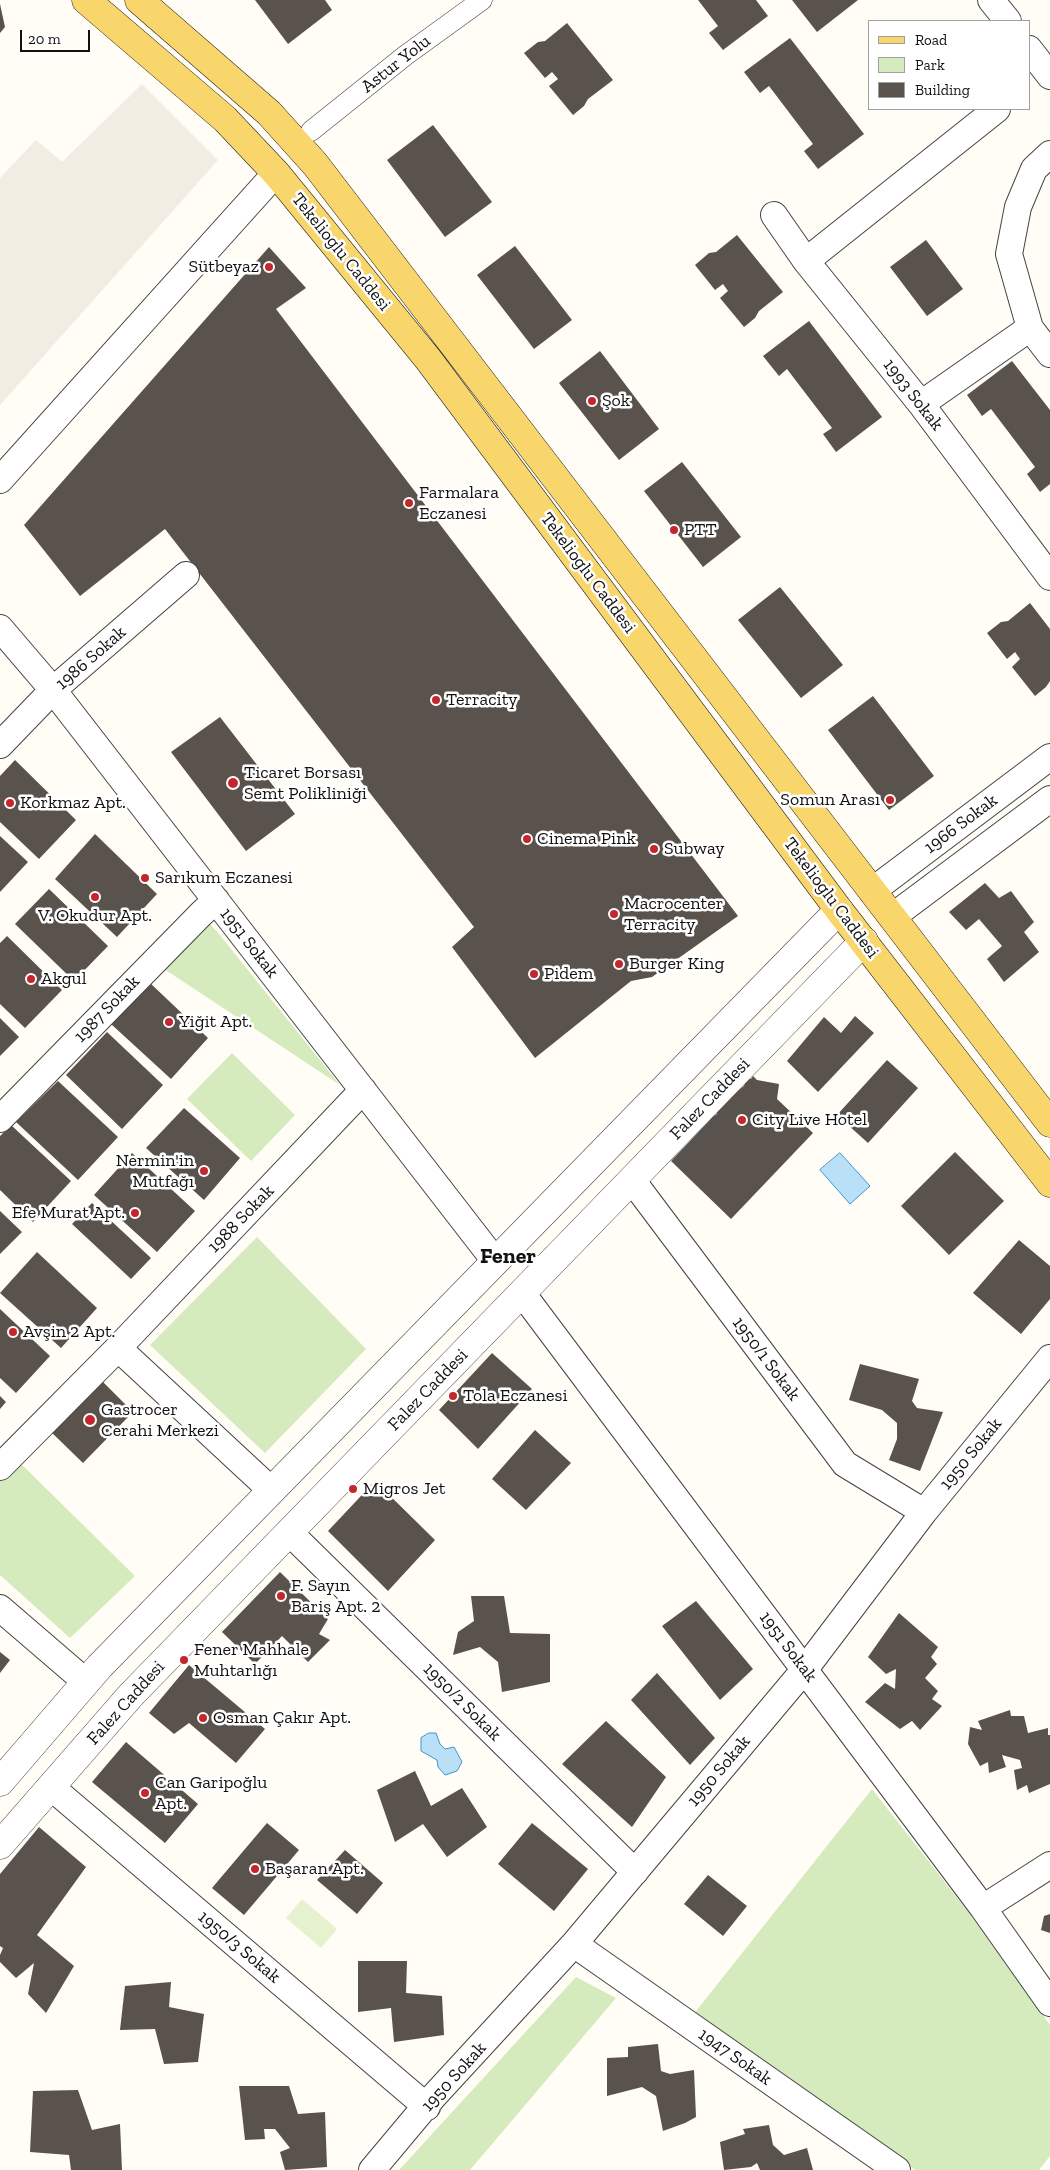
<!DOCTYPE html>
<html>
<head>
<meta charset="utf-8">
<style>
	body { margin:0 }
	#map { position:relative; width:1050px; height:2170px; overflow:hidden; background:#fffdf5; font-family:"Zilla Slab",serif }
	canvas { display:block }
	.legend { position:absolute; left:868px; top:20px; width:162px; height:90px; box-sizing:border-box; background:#fff; border:1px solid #a0a0a0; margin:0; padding:6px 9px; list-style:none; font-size:15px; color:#111 }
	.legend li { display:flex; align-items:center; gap:10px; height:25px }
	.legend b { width:25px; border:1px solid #a0a0a0 }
	.scale { position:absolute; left:20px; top:30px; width:70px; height:22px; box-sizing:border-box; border:2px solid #111; border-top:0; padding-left:6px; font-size:15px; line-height:18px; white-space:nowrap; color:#111; -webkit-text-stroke:4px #fff; paint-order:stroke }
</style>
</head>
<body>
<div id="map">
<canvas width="1050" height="2170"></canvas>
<ul class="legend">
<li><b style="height:6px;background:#f9d66b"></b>Road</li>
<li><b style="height:14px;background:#d5ebbd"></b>Park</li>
<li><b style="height:14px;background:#5a524d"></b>Building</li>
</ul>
<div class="scale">20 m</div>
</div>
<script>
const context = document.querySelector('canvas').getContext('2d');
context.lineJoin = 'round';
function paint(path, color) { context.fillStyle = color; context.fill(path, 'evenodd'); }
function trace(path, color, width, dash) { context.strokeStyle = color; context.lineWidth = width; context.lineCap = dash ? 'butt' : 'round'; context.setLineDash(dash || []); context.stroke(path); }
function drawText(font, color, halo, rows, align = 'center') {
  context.font = font + ' "Zilla Slab",serif'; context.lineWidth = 5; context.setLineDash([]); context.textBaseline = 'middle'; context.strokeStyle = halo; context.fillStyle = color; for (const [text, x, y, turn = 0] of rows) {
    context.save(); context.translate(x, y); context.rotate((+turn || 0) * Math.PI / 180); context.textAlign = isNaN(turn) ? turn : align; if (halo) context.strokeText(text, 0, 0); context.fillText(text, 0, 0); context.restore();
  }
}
const green = new Path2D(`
	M 210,924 L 219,934 L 340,1085 L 164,969 Z
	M 232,1053 L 295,1115 L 251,1161 L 187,1099 Z
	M 257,1237 L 366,1349 L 265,1453 L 150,1345 Z
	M 11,1454 L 135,1576 L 70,1638 L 0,1575 L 0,1465 Z
	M 872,1789 L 994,1945 L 1050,2025 L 1050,2156 L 1039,2170 L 915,2170 L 693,2015 Z
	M 576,1977 L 616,1998 L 470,2170 L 399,2170 Z`);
const pitch = new Path2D(`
	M 302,1899 L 337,1929 L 321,1948 L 286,1918 Z`);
const plaza = new Path2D(`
	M 142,84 L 218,160 L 0,405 L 0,178 L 36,140 L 62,162 Z`);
const water = new Path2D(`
	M 840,1153 L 870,1186 L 850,1204 L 820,1170 Z
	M 429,1733 L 436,1733 L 440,1744 L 445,1749 L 454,1747 L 462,1762 L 457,1771 L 445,1775 L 438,1767 L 437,1760 L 421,1751 L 421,1738 Z`);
const building = new Path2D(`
	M 255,0 L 325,0 L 332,10 L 288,44 Z
	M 698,0 L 756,0 L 768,16 L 723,50 L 709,33 L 718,26 Z
	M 792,0 L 858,0 L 817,32 Z
	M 0,4 L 5,27 L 0,33 Z
	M 567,23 L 613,80 L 588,99 L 584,106 L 573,115 L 549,86 L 558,79 L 552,72 L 545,78 L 524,53 L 538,42 L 545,41 Z
	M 790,38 L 864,134 L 818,169 L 804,151 L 813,144 L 769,86 L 760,93 L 744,72 Z
	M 433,125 L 492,202 L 445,237 L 387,160 Z
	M 737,235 L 783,292 L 759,311 L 755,318 L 744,327 L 720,298 L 728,291 L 723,284 L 715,290 L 695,265 L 709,253 L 716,252 Z
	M 926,240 L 963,289 L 927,316 L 890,267 Z
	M 515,246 L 572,320 L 534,349 L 477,275 Z
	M 269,247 L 306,288 L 276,309 L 738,916 L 652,977 L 631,981 L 535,1058 L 452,947 L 474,927 L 165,529 L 80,596 L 24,525 Z
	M 809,321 L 882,417 L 836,452 L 823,434 L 832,428 L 787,369 L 779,376 L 763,356 Z
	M 600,351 L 659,429 L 619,460 L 559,383 Z
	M 1012,361 L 1050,410 L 1050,484 L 1040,492 L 1027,474 L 1035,467 L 991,409 L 982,416 L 967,395 Z
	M 682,462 L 741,537 L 703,567 L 644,491 Z
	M 780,587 L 843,665 L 801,698 L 738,620 Z
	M 1030,603 L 1050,629 L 1050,681 L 1046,687 L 1035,696 L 1012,667 L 1020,659 L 1015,652 L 1007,659 L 987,633 L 1001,622 L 1008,621 Z
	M 873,696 L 934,776 L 889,810 L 828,730 Z
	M 220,717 L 295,814 L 246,851 L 171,752 Z
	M 15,760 L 76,820 L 39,859 L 0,822 L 0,776 Z
	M 95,834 L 157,894 L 117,937 L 55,879 Z
	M 0,836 L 28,862 L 0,892 Z
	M 985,883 L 999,898 L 1011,891 L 1034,922 L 1024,932 L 1039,952 L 1004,982 L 987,959 L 1002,946 L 979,919 L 966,930 L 949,912 Z
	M 49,889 L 108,946 L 74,981 L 15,924 Z
	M 7,936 L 62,990 L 25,1028 L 0,1004 L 0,943 Z
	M 149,982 L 208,1038 L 171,1079 L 111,1024 Z
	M 855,1016 L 874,1033 L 818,1092 L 787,1061 L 824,1017 L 841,1033 Z
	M 0,1018 L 19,1037 L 0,1056 Z
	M 107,1032 L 163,1085 L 122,1129 L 66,1075 Z
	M 887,1060 L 918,1088 L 868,1143 L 837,1115 Z
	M 753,1076 L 757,1080 L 779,1084 L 777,1099 L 813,1133 L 731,1219 L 671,1161 L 710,1120 L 710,1118 L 717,1114 L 717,1107 L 744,1086 L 747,1078 L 751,1079 Z
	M 58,1081 L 118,1137 L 78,1180 L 16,1122 Z
	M 184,1108 L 240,1158 L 204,1200 L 146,1148 Z
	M 11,1125 L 71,1181 L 33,1222 L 0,1190 L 0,1136 Z
	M 955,1152 L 1004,1201 L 949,1255 L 901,1206 Z
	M 132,1153 L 195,1211 L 157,1252 L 94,1195 Z
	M 92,1203 L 151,1258 L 131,1279 L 72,1224 Z
	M 0,1211 L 22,1232 L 0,1254 Z
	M 1019,1240 L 1050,1266 L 1050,1299 L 1021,1334 L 973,1293 Z
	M 37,1252 L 97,1308 L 61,1348 L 0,1293 Z
	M 0,1309 L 50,1356 L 16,1393 L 0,1378 Z
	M 492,1353 L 532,1389 L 478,1449 L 439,1410 Z
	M 860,1364 L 919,1379 L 912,1401 L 917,1408 L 943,1412 L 920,1471 L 889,1460 L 897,1439 L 897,1423 L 882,1410 L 849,1400 Z
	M 98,1377 L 133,1412 L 83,1463 L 47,1428 Z
	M 0,1396 L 6,1402 L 0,1409 Z
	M 535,1430 L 571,1463 L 526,1510 L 492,1479 Z
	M 375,1481 L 435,1540 L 388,1591 L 328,1531 Z
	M 280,1572 L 328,1619 L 319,1634 L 330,1640 L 308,1662 L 282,1636 L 255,1664 L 222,1632 Z
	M 471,1596 L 504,1596 L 510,1633 L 550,1634 L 550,1682 L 502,1692 L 498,1662 L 480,1647 L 453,1655 L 458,1632 L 474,1621 Z
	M 696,1601 L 753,1669 L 720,1700 L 662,1626 Z
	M 899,1613 L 938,1647 L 931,1657 L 937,1664 L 925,1678 L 938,1691 L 932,1699 L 942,1706 L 920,1730 L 912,1721 L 900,1729 L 865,1702 L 885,1683 L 895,1689 L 896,1669 L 886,1674 L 868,1657 Z
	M 0,1652 L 10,1660 L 0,1673 Z
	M 189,1665 L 265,1729 L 236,1763 L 189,1723 L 174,1734 L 149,1713 Z
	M 657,1673 L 715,1738 L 690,1765 L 631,1700 Z
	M 1010,1710 L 1011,1716 L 1024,1716 L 1028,1733 L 1048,1728 L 1048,1735 L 1050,1735 L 1050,1784 L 1029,1793 L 1027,1785 L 1017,1790 L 1014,1770 L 1022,1768 L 1020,1760 L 1002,1755 L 1006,1767 L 989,1773 L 988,1762 L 980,1766 L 968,1744 L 970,1727 L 982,1730 L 978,1721 Z
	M 606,1721 L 666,1777 L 632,1827 L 562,1764 Z
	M 126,1742 L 198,1804 L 165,1843 L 92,1782 Z
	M 415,1771 L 431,1806 L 462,1788 L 487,1827 L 447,1857 L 423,1824 L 395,1842 L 377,1790 Z
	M 267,1823 L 299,1850 L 244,1915 L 212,1888 Z
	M 532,1823 L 588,1869 L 554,1911 L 498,1864 Z
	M 39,1827 L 86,1867 L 37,1935 L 74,1966 L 46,2013 L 28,1994 L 34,1963 L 16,1978 L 0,1962 L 0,1955 L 3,1948 L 0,1946 L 0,1874 Z
	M 345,1850 L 383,1883 L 357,1914 L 317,1880 Z
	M 708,1875 L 747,1906 L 723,1936 L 684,1904 Z
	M 1050,1914 L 1050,1933 L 1041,1930 L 1044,1916 Z
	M 358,1961 L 407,1961 L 406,1993 L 442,1996 L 444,2035 L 394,2042 L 391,2008 L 358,2012 Z
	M 171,1982 L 169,2007 L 204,2014 L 198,2062 L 164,2064 L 155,2029 L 120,2030 L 125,1986 Z
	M 658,2044 L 661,2071 L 670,2074 L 694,2070 L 696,2117 L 685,2123 L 663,2131 L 656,2096 L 642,2087 L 607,2096 L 607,2058 L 628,2057 L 628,2047 Z
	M 239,2086 L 289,2086 L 298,2114 L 325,2112 L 327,2167 L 285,2170 L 280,2152 L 290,2148 L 275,2129 L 264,2129 L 265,2139 L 245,2140 Z
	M 78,2090 L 92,2130 L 120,2124 L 122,2170 L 71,2170 L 69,2155 L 30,2152 L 33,2091 Z
	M 769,2125 L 773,2145 L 784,2155 L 807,2148 L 813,2170 L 760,2170 L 757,2163 L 751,2167 L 724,2170 L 720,2142 L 745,2134 L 743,2129 Z`);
const pedestrian = new Path2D(`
	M 311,131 L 406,55 L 482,0`);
const minor = new Path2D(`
	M 991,0 L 1008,21
	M 1029,49 L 1050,76
	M 1050,154 L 1034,169 L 1018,207 L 1009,254 L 1030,328 L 1050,354
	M 774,215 L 806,261 L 921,404 L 1050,577
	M 806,261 L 997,109
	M 921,404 L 1030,328
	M 0,480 L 276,173
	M 0,628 L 53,690 L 495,1261
	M 0,745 L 53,690 L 186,575
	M 872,891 L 1050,757
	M 892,917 L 1050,799
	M 0,1119 L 201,914 L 216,900
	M 632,1180 L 845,1464 L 924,1512
	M 522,1293 L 983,1908 L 1050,2003
	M 118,1348 L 271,1490
	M 0,1467 L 118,1348 L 363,1090
	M 289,1532 L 635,1872
	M 0,1608 L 86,1682
	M 51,1787 L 427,2107
	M 983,1908 L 1050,1865
	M 574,1944 L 897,2170
	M 372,2170 L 434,2096 L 574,1944 L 805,1669 L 924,1512 L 1050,1358`);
const tertiary = new Path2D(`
	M 0,1782 L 99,1667 L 839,910
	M 0,1845 L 131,1695 L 864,941`);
const primary = new Path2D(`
	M 86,0 L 225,119 L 276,173 L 428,359 L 839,910 L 1050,1183
	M 139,0 L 269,113 L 315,164 L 1050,1123`);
const markers = [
	[269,267,5,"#c4262e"],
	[592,401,5,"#c4262e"],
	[409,503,5,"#c4262e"],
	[674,530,5,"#c4262e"],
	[436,700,5,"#c4262e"],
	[233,783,6,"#c4262e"],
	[890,800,5,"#c4262e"],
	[10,803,5,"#c4262e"],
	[527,839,5,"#c4262e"],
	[654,849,5,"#c4262e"],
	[145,878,5,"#c4262e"],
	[95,897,5,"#c4262e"],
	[614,914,5,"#c4262e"],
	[619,964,5,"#c4262e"],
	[534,974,5,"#c4262e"],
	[31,979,5,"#c4262e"],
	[169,1022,5,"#c4262e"],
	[742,1120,5,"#c4262e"],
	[204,1171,5,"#c4262e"],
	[135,1213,5,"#c4262e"],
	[13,1332,5,"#c4262e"],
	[453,1396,5,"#c4262e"],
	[90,1420,6,"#c4262e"],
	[353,1489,5,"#c4262e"],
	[281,1596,5,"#c4262e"],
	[184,1660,5,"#c4262e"],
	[203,1718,5,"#c4262e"],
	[145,1793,5,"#c4262e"],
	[255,1869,5,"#c4262e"]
];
const streetNames = [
	["Astur Yolu",396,64,-38],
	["Tekelioglu Caddesi",341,252,51],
	["1993 Sokak",913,395,52],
	["Tekelioglu Caddesi",588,573,53],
	["1986 Sokak",91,658,-41],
	["1966 Sokak",961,824,-37],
	["Tekelioglu Caddesi",831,898,53],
	["1951 Sokak",249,943,52],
	["1987 Sokak",107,1009,-46],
	["Falez Caddesi",710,1099,-46],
	["1988 Sokak",241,1219,-46],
	["1950/1 Sokak",766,1359,53],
	["Falez Caddesi",428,1390,-46],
	["1950 Sokak",971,1454,-51],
	["1951 Sokak",788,1647,53],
	["1950/2 Sokak",462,1702,45],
	["Falez Caddesi",126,1703,-48],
	["1950 Sokak",719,1771,-50],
	["1950/3 Sokak",239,1947,40],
	["1947 Sokak",735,2057,35],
	["1950 Sokak",454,2077,-48]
];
const poiNames = [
	["Sütbeyaz",259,267,"right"],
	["Şok",602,401],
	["Farmalara",419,493],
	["Eczanesi",419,514],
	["PTT",684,530],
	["Terracity",446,700],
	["Ticaret Borsası",244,773],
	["Semt Polikliniği",244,794],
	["Somun Arası",880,800,"right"],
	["Korkmaz Apt.",20,803],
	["Cinema Pink",537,839],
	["Subway",664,849],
	["Sarıkum Eczanesi",155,878],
	["Macrocenter",624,904],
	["Terracity",624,925],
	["V. Okudur Apt.",95,916,"center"],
	["Burger King",629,964],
	["Pidem",544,974],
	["Akgul",41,979],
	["Yiğit Apt.",179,1022],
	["City Live Hotel",752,1120],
	["Nermin'in",194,1161,"right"],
	["Mutfağı",194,1182,"right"],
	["Efe Murat Apt.",125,1213,"right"],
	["Avşin 2 Apt.",23,1332],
	["Tola Eczanesi",463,1396],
	["Gastrocer",101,1410],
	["Cerahi Merkezi",101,1431],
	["Migros Jet",363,1489],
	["F. Sayın",291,1586],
	["Bariş Apt. 2",291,1607],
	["Fener Mahhale",194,1650],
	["Muhtarlığı",194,1671],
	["Osman Çakır Apt.",213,1718],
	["Can Garipoğlu",155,1783],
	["Apt.",155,1804],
	["Başaran Apt.",265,1869]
];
const districtNames = [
	["Fener",508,1257]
];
paint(green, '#d5ebbd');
paint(pitch, '#e6f2cf');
paint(plaza, '#f1ede2');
paint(water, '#b9e0f7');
trace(water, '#3f96cf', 1);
paint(building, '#5a524d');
trace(pedestrian, '#444', 21);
trace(minor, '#444', 28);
trace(tertiary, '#444', 29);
trace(primary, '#222', 29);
trace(pedestrian, '#fff', 20);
trace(minor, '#fff', 26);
trace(tertiary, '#fff', 28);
trace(primary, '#f9d66b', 28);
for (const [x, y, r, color] of markers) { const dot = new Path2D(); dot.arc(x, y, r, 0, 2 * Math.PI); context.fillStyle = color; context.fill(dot); trace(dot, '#fff', 2); }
drawText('18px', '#111', '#fff', streetNames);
drawText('18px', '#111', '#fff', poiNames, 'left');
drawText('bold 22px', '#111', '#fff', districtNames);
</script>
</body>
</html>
